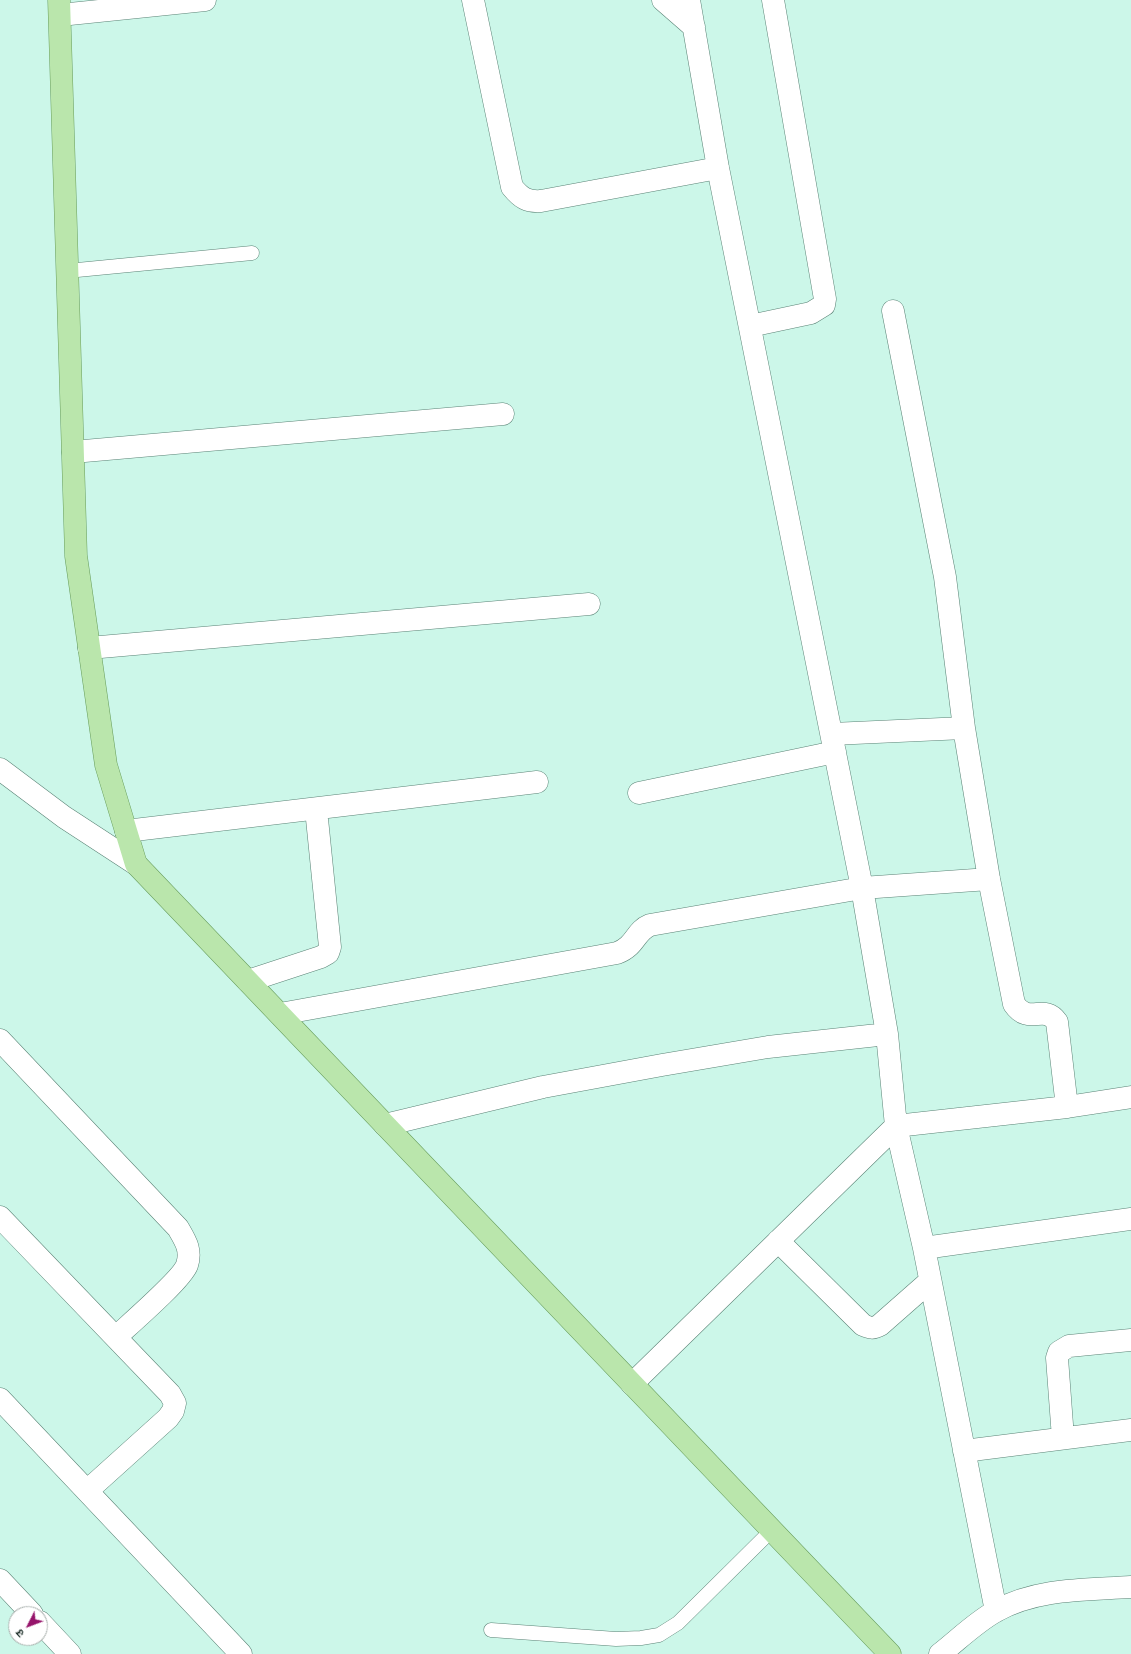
<!DOCTYPE html>
<html>
<head>
<meta charset="utf-8">
<style>
	body { margin:0 }
	#map { position:relative; width:1131px; height:1654px; overflow:hidden; background:#ccf7e9; font-family:"PT Sans","Noto Sans Devanagari",sans-serif }
	canvas { display:block }
	.north { position:absolute; left:8px; top:1606px; width:40px; height:40px; box-sizing:border-box; background:#fff; border:1px solid #a8afac; border-radius:50%; rotate:228deg; font-size:11px; font-weight:700; line-height:16px; text-align:center; color:#253630 }
	.north::after { content:''; display:block; margin:auto; width:14px; height:18px; background:#96146b; clip-path:polygon(50% 0,100% 100%,50% 72%,0 100%) }
</style>
</head>
<body>
<div id="map">
<canvas width="1131" height="1654"></canvas>
<div class="north">उ</div>
</div>
<script>
const context = document.querySelector('canvas').getContext('2d');
context.lineJoin = 'round';
function trace(path, color, width, dash) { context.strokeStyle = color; context.lineWidth = width; context.lineCap = dash ? 'butt' : 'round'; context.setLineDash(dash || []); context.stroke(path); }
const service = new Path2D(`
	M 67,271 L 252,253
	M 491,1630 L 616,1639 L 641,1638 L 659,1635 L 678,1623 L 772,1530`);
const minor = new Path2D(`
	M 473,0 L 512,187 C 521,198 527,202 541,201 L 718,168
	M 663,0 L 694,27
	M 689,0 L 718,168 L 862,888 L 887,1034 L 896,1126 L 924,1248 L 996,1611
	M 60,15 L 205,0
	M 893,311 L 945,577 L 964,728
	M 750,326 L 811,313 L 824,305 L 825,299 L 773,0
	M 73,452 L 503,414
	M 89,648 L 589,604
	M 832,734 L 964,728 L 989,879 L 1014,1004 C 1029,1026 1044,1003 1057,1022 L 1067,1107
	M 639,793 L 835,752
	M 126,831 L 537,782
	M 248,981 L 321,957 L 328,953 L 330,947 L 316,809
	M 280,1014 L 617,953 C 636,946 635,931 650,925 L 862,888 L 989,879
	M 0,1040 L 178,1228 C 185,1240 192,1250 187,1265 C 182,1279 130,1324 116,1337
	M 385,1125 L 543,1087 L 662,1065 L 768,1047 L 887,1034
	M 0,1217 L 170,1394 L 175,1403 L 173,1411 L 168,1418 L 87,1491
	M 778,1241 L 863,1325 C 870,1328 873,1329 880,1325 L 930,1281
	M 924,1248 L 1131,1219
	M 632,1384 L 896,1126 L 1067,1107 L 1131,1097
	M 0,1399 L 241,1654
	M 1063,1438 L 1057,1358 L 1059,1352 L 1069,1346 L 1131,1340
	M 964,1451 L 1131,1430
	M 0,1580 L 32,1614
	M 40,1622 L 70,1654
	M 940,1654 C 958,1640 976,1622 996,1611 C 1037,1588 1086,1590 1131,1587`);
const tertiary = new Path2D(`
	M 0,769 L 64,817 L 136,864`);
const primary = new Path2D(`
	M 59,0 L 76,556 L 106,765 L 136,864 L 890,1654`);
trace(service, '#5b8376', 15);
trace(minor, '#5b8376', 23);
trace(tertiary, '#5b8376', 23);
trace(primary, '#689e5d', 23);
trace(service, '#fff', 14);
trace(minor, '#fff', 22);
trace(tertiary, '#fff', 22);
trace(primary, '#bae6ac', 22);
</script>
</body>
</html>
